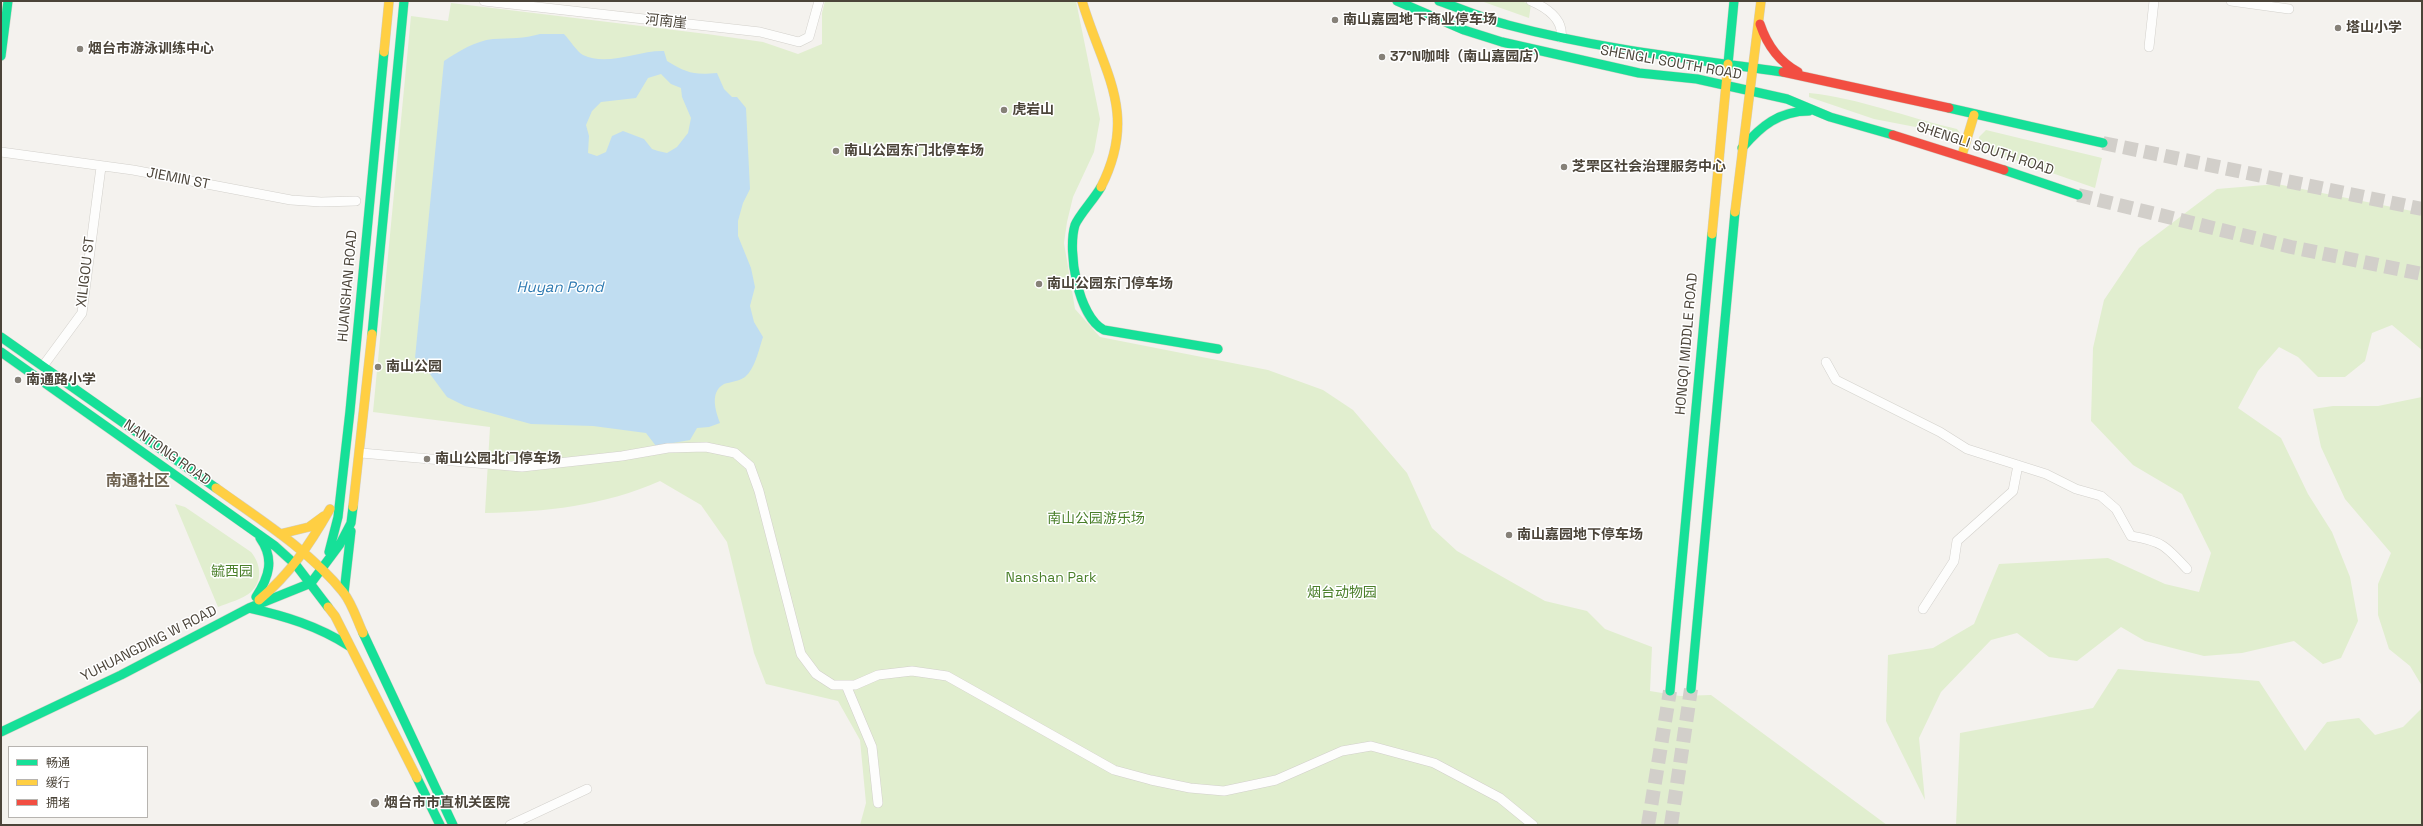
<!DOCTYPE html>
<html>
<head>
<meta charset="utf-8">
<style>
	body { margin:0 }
	#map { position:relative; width:2423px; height:826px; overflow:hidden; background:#f4f2ee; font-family:"Space Grotesk","Noto Sans SC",sans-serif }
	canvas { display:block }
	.frame { position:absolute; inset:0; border:2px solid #4b4439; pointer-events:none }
	.legend { position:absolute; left:8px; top:746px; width:140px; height:72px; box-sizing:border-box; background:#fff; border:1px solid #b7b4b0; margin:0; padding:5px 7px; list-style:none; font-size:12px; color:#4b4439 }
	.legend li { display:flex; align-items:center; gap:8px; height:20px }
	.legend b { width:20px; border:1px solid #b7b4b0 }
</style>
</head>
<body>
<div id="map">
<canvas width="2423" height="826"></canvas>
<div class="frame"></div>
<ul class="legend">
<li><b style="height:5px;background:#16e098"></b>畅通</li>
<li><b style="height:5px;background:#ffcf43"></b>缓行</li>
<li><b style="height:5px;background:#f24e42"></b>拥堵</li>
</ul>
</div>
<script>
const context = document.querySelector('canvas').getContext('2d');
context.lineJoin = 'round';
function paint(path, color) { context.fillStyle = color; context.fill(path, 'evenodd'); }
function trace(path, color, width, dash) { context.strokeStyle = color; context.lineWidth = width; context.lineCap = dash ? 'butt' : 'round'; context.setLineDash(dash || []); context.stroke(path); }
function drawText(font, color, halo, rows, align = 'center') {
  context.font = font + ' "Space Grotesk","Noto Sans SC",sans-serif'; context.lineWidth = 3; context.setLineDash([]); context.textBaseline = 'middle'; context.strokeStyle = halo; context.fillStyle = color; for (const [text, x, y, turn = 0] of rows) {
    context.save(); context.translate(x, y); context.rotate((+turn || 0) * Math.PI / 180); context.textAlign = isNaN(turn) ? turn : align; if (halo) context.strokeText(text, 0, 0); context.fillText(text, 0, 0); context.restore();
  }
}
const green = new Path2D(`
	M 825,1 L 1076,1 L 1100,119 L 1094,152 L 1073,197 L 1067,222 L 1064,243 L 1075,309 L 1100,337 L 1268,370 L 1323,390 L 1353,410 L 1407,473 L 1432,528 L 1457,551 L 1545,601 L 1587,611 L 1605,629 L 1652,647 L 1650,691 L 1680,696 L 1711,695 L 1887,825 L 860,825 L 866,803 L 860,740 L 838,701 L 766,684 L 754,653 L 727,542 L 701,505 L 660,481 C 603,506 546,512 485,513 L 490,427 L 373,412 L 411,16 L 448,21 L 451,3 L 707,34 L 763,42 L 798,54 L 822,44 L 822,13 Z
	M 1481,1 L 1520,1 L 1531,4 L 1529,18 Z
	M 1809,93 C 1859,98 1908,118 1957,129 L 1960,133 L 1957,135 L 1874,119 L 1809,97 Z
	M 1986,130 L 2102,158 L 2095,188 L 1986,150 L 1980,145 L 1979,137 Z
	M 2277,184 L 2422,213 L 2422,350 L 2392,325 L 2372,333 L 2365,361 L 2345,377 L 2318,377 L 2298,357 L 2279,347 L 2258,371 L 2238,408 L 2281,438 L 2308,494 L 2332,532 L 2350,577 L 2358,621 L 2341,658 L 2323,664 L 2294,641 L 2242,653 L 2204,656 L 2145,641 L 2121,627 L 2077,661 L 2049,657 L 2017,633 L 1991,640 L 1941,692 L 1919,738 L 1925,800 L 1886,721 L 1888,655 L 1933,648 L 1974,624 L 1999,564 L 2108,558 L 2165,584 L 2199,592 L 2211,553 L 2182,494 L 2133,465 L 2091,421 L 2093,348 L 2104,300 L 2139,248 L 2217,189 Z
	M 2422,397 L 2422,686 L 2410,666 L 2389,649 L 2378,615 L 2378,584 L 2391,553 L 2345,499 L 2321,447 L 2313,409 L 2333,406 L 2378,406 Z
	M 175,504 L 185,507 L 251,552 C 261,564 263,581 251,592 C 243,599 228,603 218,607 Z
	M 2118,669 L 2259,681 L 2305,751 L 2327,722 L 2359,718 L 2375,735 L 2403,727 L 2421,709 L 2422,698 L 2422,825 L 1956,825 L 1960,733 L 2093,708 Z`);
const water = new Path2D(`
	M 540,34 L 564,34 C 570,40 577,52 583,55 C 608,67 638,50 664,51 L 667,61 C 687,73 693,75 717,73 L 724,89 L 732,97 L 737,97 L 746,108 L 750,189 L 743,203 L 738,221 L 738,236 L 751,268 L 755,287 L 750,306 L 754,322 L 763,337 C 759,349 755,369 745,377 C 740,381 730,382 724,384 C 709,392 716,412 720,423 L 709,427 L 697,428 L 690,440 L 656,446 L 646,433 L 593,426 L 531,424 L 465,406 L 447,397 L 430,374 L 425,361 L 415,358 L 444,61 C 459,51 475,41 493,39 C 511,38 523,39 540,34 ZM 661,74 L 671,84 L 681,88 L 682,97 L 691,118 L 688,133 L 677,147 L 667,153 L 658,151 L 652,149 L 644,139 L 623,131 L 612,136 L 606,152 L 597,156 L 588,153 L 589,136 L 586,125 L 592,111 L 601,102 L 636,98 L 648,78 Z`);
const primaryTunnel = new Path2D(`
	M 2103,143 L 2422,209
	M 2078,195 L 2291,247 L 2422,274
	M 1648,825 L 1670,691
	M 1671,825 L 1691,689`);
const street = new Path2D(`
	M 484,1 L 760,32 L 799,42 L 809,37 L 819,1
	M 1531,1 C 1547,8 1564,19 1561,38
	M 2231,1 L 2289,9
	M 2149,47 L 2154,1
	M 1,152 L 133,170 L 291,200 L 321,202 L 356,201
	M 1826,362 L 1836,380 L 1940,432 L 1967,449 L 2046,474 L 2076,489 L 2101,496 L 2116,509 L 2131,536 C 2162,541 2166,546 2187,569
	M 43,366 L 82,313 L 101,167
	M 361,453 L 522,467 L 622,456 L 668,448 L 706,447 L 735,453 L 750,466 L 759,491 L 801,654 L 816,674 L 833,685 L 855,685 L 878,675 L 912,671 L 947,676 L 1114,770 L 1151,780 L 1190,788 L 1224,791 L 1276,780 L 1342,751 L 1371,746 L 1434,763 L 1500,798 L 1533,825
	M 1923,609 L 1954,561 L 1957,541 L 2013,491 L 2018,465
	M 846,685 L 872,747 L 878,803
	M 510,825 L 587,789`);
const fast = new Path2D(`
	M 1397,1 L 1464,30 L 1502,42 L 1639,73 L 1697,79 L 1787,99 L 1830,117 L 1893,135
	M 1439,1 C 1462,9 1485,19 1508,25 C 1598,49 1691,59 1783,72
	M 1,56 L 8,1
	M 1728,64 L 1734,1
	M 1949,108 L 2103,143
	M 1742,148 C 1761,126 1779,111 1809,111
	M 2004,170 L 2078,195
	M 1101,187 C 1095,198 1079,215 1075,225 C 1067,251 1078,317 1104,330 L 1218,349
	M 372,334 L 404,1
	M 1,337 L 216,488
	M 1,352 L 275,546 L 296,565 L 328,607
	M 329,552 L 338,517 L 350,411 L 384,52
	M 344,593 L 351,531
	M 256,597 C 269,577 275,559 260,538
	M 249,608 C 285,616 318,626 349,646
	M 363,633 L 453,825
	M 1691,689 L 1735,212
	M 1670,691 L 1712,234
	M 1,732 L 121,675 L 249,608 L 311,583 L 340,544 L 351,523 L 353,507
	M 417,778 L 440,825`);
const slow = new Path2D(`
	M 1082,1 C 1103,72 1139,112 1101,187
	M 384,52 L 389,1
	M 1962,155 L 1974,115
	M 1735,212 L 1761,1
	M 1712,234 L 1728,64
	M 216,488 C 259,519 309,550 343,592 C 352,603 357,620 363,633
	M 353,507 L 372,334
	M 280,534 L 309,527 L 324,516
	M 259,600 C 290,574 310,544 330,509
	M 328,607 L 335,616 L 417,778`);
const jam = new Path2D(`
	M 1760,24 C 1767,45 1778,61 1798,72
	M 1783,72 L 1949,108
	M 1893,135 L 2004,170`);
const markers = [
	[1335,20,4,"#868178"],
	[2338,28,4,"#868178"],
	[80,49,4,"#868178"],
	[1382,57,4,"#868178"],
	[1004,110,4,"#868178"],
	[836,151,4,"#868178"],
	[1564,167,4,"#868178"],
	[1039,284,4,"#868178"],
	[378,367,4,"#868178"],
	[18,380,4,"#868178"],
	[427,459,4,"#868178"],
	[1509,535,4,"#868178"],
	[375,803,5,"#868178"]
];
const poiNames = [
	["南山嘉园地下商业停车场",1343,20],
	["塔山小学",2346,28],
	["烟台市游泳训练中心",88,49],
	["37°N咖啡（南山嘉园店）",1390,57],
	["虎岩山",1012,110],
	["南山公园东门北停车场",844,151],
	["芝罘区社会治理服务中心",1572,167],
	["南山公园东门停车场",1047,284],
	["南山公园",386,367],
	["南通路小学",26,380],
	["南山公园北门停车场",435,459],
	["南山嘉园地下停车场",1517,535],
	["烟台市市直机关医院",384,803]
];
const streetNames = [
	["河南崖",666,22,6],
	["SHENGLI SOUTH ROAD",1671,63,10],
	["SHENGLI SOUTH ROAD",1985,149,18],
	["JIEMIN ST",178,179,11],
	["XILIGOU ST",86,272,-83],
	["HUANSHAN ROAD",348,286,-85],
	["HONGQI MIDDLE ROAD",1687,344,-85],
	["NANTONG ROAD",167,453,35],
	["YUHUANGDING W ROAD",149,644,-27]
];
const parkNames = [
	["南山公园游乐场",1096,519],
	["毓西园",232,572],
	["Nanshan Park",1051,578],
	["烟台动物园",1342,593]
];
const waterNames = [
	["Huyan Pond",560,288]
];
const quarterNames = [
	["南通社区",138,482]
];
paint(green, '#e1eecf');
paint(water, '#c0ddf1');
trace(primaryTunnel, '#d2cfca', 14, [14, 7]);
trace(street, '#d2d0cb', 10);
trace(fast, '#d3cfc5', 10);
trace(slow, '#d3cfc5', 10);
trace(jam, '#d3cfc5', 10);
trace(street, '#fdfdfc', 9);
trace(fast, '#16e098', 9);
trace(slow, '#ffcf43', 9);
trace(jam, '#f24e42', 9);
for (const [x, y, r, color] of markers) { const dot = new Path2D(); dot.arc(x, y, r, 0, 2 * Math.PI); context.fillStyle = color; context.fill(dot); trace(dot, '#fff', 1.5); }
drawText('bold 14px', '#4b4439', '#fff', poiNames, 'left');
drawText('14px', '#4b4439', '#fff', streetNames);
drawText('14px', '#4a7f2a', '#fff', parkNames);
drawText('italic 15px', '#2e7ab2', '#fff', waterNames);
drawText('bold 16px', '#6e6250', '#fff', quarterNames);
</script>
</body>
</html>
